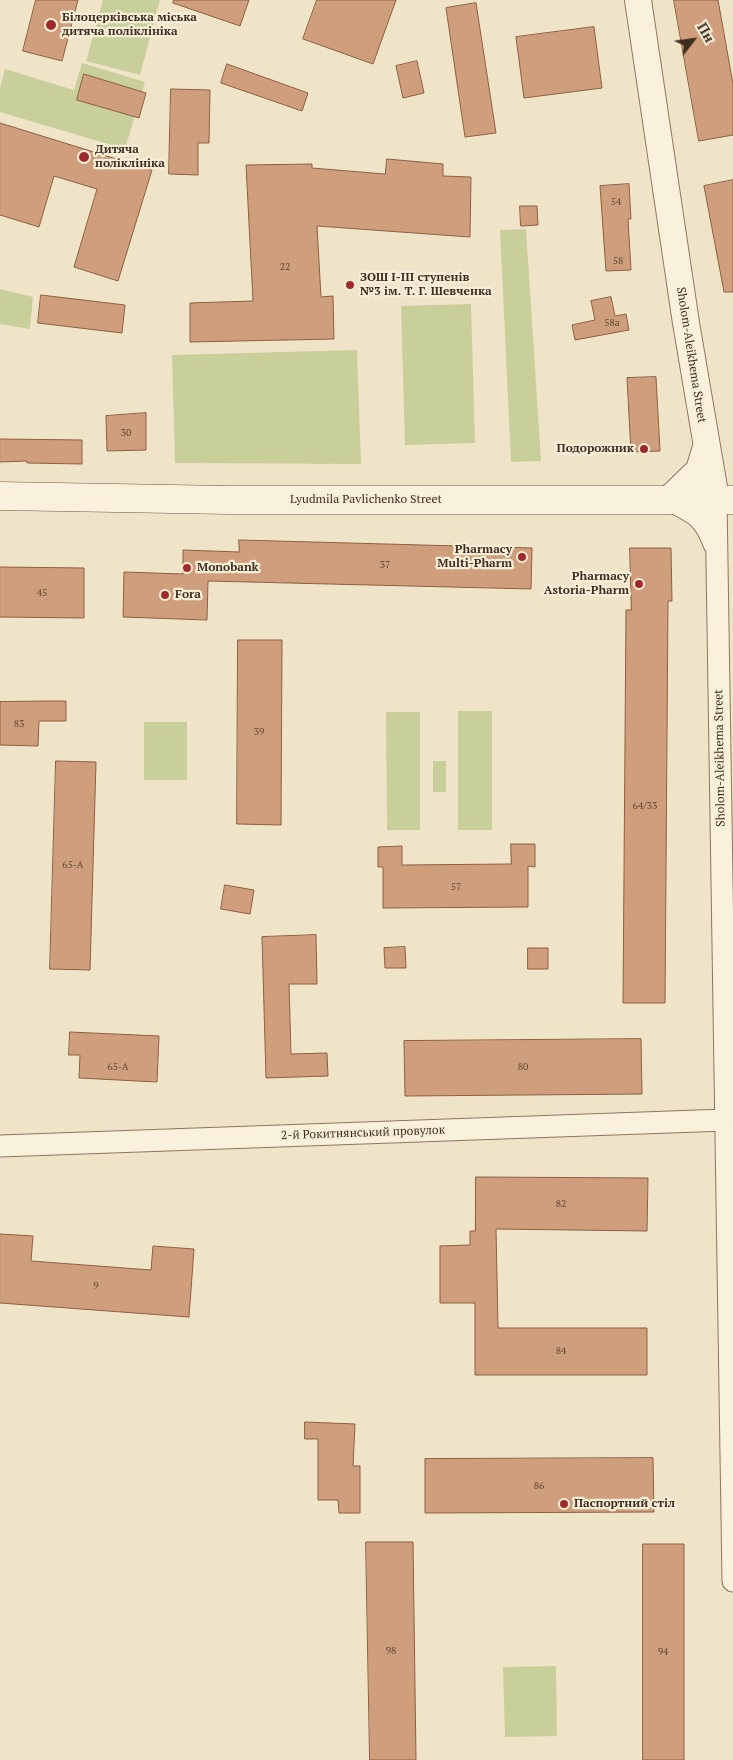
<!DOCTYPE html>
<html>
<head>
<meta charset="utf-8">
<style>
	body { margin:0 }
	#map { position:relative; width:733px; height:1760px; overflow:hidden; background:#f0e4c8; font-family:"PT Serif",serif }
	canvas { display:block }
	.north { position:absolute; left:668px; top:15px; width:50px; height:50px; -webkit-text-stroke:4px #f7eed8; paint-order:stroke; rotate:60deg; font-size:14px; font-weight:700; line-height:20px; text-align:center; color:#3d2e20 }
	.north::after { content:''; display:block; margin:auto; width:18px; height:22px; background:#3d2e20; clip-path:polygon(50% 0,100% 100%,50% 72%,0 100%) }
</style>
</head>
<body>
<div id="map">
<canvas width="733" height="1760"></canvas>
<div class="north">Пн</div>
</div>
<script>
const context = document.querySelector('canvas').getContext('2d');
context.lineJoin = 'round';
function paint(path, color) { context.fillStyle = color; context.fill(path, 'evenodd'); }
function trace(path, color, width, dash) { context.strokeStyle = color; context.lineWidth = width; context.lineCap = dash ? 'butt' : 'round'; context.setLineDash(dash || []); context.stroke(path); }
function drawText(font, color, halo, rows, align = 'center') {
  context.font = font + ' "PT Serif",serif'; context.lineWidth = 4.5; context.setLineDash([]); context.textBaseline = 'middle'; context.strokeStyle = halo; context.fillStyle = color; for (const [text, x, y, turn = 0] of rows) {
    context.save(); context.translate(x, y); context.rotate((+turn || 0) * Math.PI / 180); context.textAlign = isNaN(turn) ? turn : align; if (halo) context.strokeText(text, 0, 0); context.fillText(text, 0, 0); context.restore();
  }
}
const green = new Path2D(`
	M 103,0 L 160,0 L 140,75 L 86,61 Z
	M 82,63 L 145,82 L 125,149 L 0,112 L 0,88 L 5,69 L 74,90 Z
	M 526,229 L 541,461 L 511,462 L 500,230 Z
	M 0,289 L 33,297 L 30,329 L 0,324 Z
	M 471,304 L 475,443 L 405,445 L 401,306 Z
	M 357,350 L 361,464 L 175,463 L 172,355 Z
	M 458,711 L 492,711 L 492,830 L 458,830 Z
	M 386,712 L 420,712 L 420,830 L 387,830 Z
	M 144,722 L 187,722 L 187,780 L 144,780 Z
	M 433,761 L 446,761 L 446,792 L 433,792 Z
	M 556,1666 L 557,1736 L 505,1737 L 503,1667 Z`);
const building = new Path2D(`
	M 36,0 L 78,0 L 62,61 L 23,51 Z
	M 174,0 L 249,0 L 240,26 L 173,3 Z
	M 317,0 L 396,0 L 373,64 L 303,39 Z
	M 674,0 L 718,0 L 733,84 L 733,135 L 699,141 Z
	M 476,3 L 496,133 L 465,137 L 446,8 Z
	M 594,27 L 602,88 L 524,98 L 516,37 Z
	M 417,61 L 424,93 L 403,98 L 396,66 Z
	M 227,64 L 308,93 L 302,111 L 221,83 Z
	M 84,74 L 146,93 L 139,118 L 77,100 Z
	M 171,89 L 210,90 L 209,143 L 198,143 L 198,175 L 169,174 Z
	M 0,123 L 152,170 L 118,281 L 74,267 L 97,189 L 54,176 L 39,227 L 0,215 Z
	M 387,159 L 443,164 L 443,176 L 471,177 L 470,237 L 317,226 L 321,297 L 333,296 L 334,339 L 190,342 L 190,303 L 253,301 L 246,165 L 312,164 L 312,168 L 385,174 Z
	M 733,180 L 733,292 L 724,292 L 704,186 Z
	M 629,184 L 631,219 L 628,219 L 631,270 L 606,271 L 600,186 Z
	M 520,206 L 537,206 L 538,225 L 521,226 Z
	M 41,295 L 125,305 L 122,333 L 38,323 Z
	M 611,297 L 615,316 L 626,314 L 629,330 L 575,340 L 572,325 L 595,320 L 591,301 Z
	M 656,377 L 660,451 L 631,452 L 627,378 Z
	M 146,413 L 146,450 L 107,451 L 106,416 Z
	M 0,439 L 82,440 L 82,464 L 27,463 L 27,461 L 0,462 Z
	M 239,540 L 532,548 L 531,589 L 208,581 L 207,620 L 123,617 L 124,572 L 183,574 L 183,550 L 239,552 Z
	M 630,548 L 671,548 L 672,601 L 668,601 L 665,1003 L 623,1003 L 626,610 L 631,610 Z
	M 0,567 L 84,568 L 84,618 L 0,617 Z
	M 238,640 L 282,640 L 281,825 L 237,824 Z
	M 47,701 L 66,701 L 66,721 L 39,721 L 38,746 L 0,745 L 0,702 Z
	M 56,761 L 96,762 L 90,970 L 50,969 Z
	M 511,844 L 535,844 L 535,867 L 528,866 L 528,907 L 383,908 L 383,867 L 378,867 L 378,847 L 402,846 L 402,865 L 511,864 Z
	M 225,885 L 254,890 L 250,914 L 221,909 Z
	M 316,935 L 317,984 L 289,984 L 291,1054 L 327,1053 L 328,1076 L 266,1078 L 262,937 Z
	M 405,947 L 406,968 L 385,968 L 384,948 Z
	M 528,948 L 548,948 L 548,969 L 528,969 Z
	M 70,1032 L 159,1036 L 157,1082 L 79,1078 L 80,1055 L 69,1055 Z
	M 641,1039 L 642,1094 L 405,1096 L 404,1041 Z
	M 476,1177 L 648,1178 L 647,1231 L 496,1229 L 498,1328 L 647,1328 L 647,1375 L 475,1375 L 475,1303 L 440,1303 L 440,1246 L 470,1245 L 470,1231 L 475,1231 Z
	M 0,1234 L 33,1236 L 31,1261 L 151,1270 L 153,1246 L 194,1249 L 189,1317 L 0,1303 Z
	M 305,1422 L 355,1424 L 353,1466 L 360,1466 L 360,1513 L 339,1513 L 338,1500 L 318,1500 L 318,1439 L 305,1439 Z
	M 653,1458 L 654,1512 L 425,1513 L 425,1459 Z
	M 366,1542 L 413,1542 L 416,1760 L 370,1760 Z
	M 643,1544 L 684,1544 L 684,1760 L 643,1760 Z`);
const minor = new Path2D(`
	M 716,499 L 733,1581
	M 670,501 C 695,513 704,517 714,544
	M 0,1146 L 726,1120`);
const tertiary = new Path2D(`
	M 638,0 L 686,323 L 716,499
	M 668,500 L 699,470 L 706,447`);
const secondary = new Path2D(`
	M 0,496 L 229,500 L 733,500`);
const markers = [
	[51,25,6,"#9e2a2b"],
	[84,157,6,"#9e2a2b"],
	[350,285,5,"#9e2a2b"],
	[644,449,5,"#9e2a2b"],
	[522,557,5,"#9e2a2b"],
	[187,568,5,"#9e2a2b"],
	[639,584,5,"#9e2a2b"],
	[165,595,5,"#9e2a2b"],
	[564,1504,5,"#9e2a2b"]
];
const numberNames = [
	["54",616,202],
	["58",618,261],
	["22",285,267],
	["58а",612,323],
	["30",126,433],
	["37",385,565],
	["45",42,593],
	["83",19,724],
	["39",259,732],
	["64/33",645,806],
	["65-А",73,865],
	["57",456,887],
	["65-А",118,1067],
	["80",523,1067],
	["82",561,1204],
	["9",96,1286],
	["84",561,1351],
	["86",539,1486],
	["98",391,1651],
	["94",663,1652]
];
const poiNames = [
	["Білоцерківська міська",62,18],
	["дитяча поліклініка",62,32],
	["Дитяча",95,150],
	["поліклініка",95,164],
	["ЗОШ І-ІІІ ступенів",360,278],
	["№3 ім. Т. Г. Шевченка",360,292],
	["Подорожник",634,449,"right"],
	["Pharmacy",512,550,"right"],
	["Multi-Pharm",512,564,"right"],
	["Monobank",197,568],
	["Pharmacy",629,577,"right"],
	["Astoria-Pharm",629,591,"right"],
	["Fora",175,595],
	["Паспортний стіл",574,1504]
];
const streetNames = [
	["Sholom-Aleikhema Street",691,355,81],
	["Lyudmila Pavlichenko Street",366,500],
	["Sholom-Aleikhema Street",720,758,-91],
	["2-й Рокитнянський провулок",363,1133,-2]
];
paint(green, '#c9cf9b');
paint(building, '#cf9f7d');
trace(building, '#8d5f41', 1);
trace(minor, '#8d765c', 23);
trace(tertiary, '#8d765c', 28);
trace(secondary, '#6f573f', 29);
trace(minor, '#faf1dc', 21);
trace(tertiary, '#faf1dc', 26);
trace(secondary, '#faf1dc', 28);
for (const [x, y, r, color] of markers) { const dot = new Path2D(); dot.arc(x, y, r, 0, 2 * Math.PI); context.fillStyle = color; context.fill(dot); trace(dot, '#f7eed8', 2); }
drawText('10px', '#624a37', null, numberNames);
drawText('bold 12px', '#3d2e20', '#f7eed8', poiNames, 'left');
drawText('12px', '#3d2e20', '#f7eed8', streetNames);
</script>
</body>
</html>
